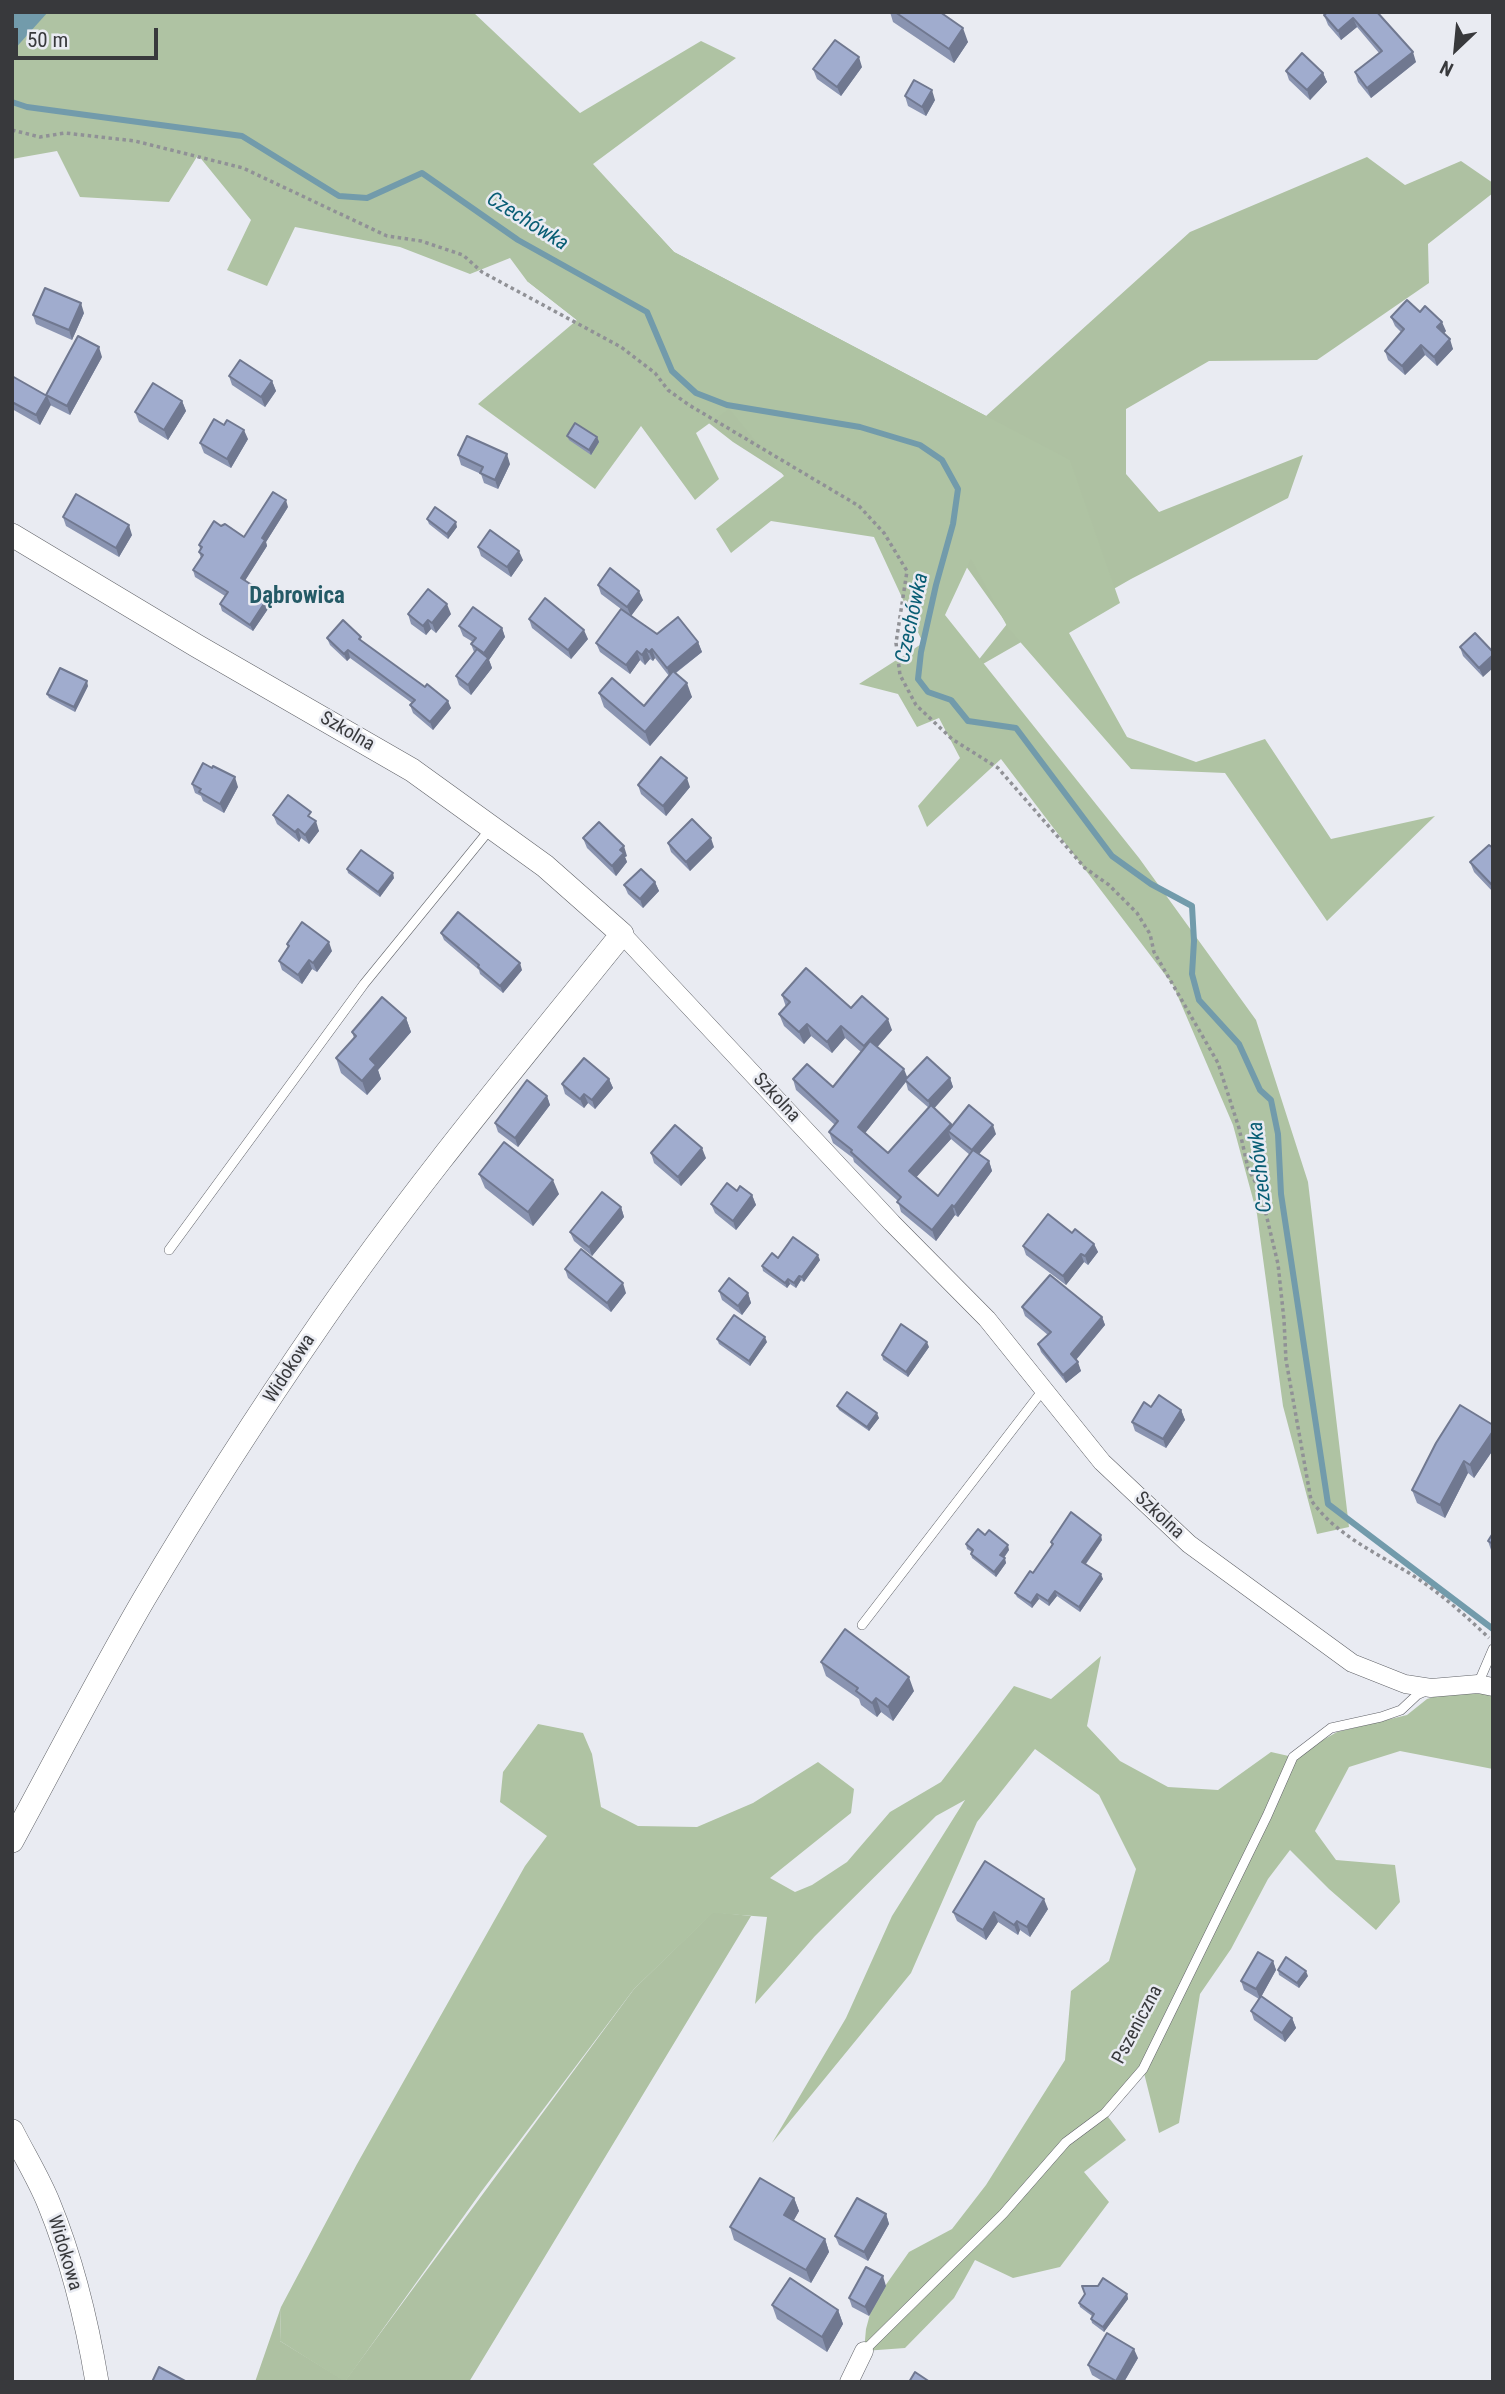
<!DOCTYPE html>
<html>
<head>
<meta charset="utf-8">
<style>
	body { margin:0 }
	#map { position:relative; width:1505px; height:2394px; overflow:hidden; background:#e9ebf2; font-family:"Roboto Condensed",sans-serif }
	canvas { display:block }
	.frame { position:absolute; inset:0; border:14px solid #38393c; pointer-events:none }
	.north { position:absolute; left:1421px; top:14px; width:70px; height:70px; -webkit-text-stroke:5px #e9ebf2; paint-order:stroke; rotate:206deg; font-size:19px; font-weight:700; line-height:28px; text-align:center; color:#38393c }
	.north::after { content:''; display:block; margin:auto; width:24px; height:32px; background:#38393c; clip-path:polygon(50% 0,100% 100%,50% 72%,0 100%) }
	.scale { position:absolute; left:14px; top:28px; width:144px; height:32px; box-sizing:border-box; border:4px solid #38393c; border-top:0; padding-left:9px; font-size:21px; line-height:24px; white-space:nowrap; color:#38393c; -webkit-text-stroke:5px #e9ebf2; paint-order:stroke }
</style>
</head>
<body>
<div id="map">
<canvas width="1505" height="2394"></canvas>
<div class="frame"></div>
<div class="north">N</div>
<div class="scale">50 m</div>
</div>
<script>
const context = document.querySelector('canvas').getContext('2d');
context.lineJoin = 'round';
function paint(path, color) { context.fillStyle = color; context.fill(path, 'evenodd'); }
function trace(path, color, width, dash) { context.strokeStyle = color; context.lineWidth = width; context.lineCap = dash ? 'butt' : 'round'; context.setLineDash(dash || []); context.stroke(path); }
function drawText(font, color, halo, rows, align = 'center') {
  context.font = font + ' "Roboto Condensed",sans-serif'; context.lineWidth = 5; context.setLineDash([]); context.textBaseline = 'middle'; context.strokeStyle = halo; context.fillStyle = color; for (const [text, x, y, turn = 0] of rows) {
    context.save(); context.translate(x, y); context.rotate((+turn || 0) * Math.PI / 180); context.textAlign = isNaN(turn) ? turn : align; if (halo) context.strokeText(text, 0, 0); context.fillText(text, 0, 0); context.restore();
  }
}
const green = new Path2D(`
	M 1367,157 L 1405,185 L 1461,161 L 1493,183 L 1493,193 L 1428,244 L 1429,283 L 1317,360 L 1209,361 L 1126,409 L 1126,474 L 1159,512 L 1303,455 L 1288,498 L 1131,579 L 969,672 L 1007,624 L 907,483 L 872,531 L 733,442 L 527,281 L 592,164 L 674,252 L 986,416 L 1190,232 Z
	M 713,1912 L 751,1916 L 469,2382 L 255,2382 L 281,2307 L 280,2341 L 345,2381 L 634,1989 Z`);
const forest = new Path2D(`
	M 12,12 L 473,12 L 580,113 L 701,41 L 736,58 L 593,164 L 674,252 L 1070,460 L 1120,603 L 1069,633 L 1127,737 L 1196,762 L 1265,739 L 1331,839 L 1435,816 L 1327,921 L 1225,773 L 1131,769 L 1008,628 L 971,559 L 945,615 L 1139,858 L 1256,1020 L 1308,1182 L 1349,1527 L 1317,1534 L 1283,1406 L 1257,1214 L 1233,1125 L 1173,985 L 1001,759 L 927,827 L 918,806 L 960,758 L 939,718 L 917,727 L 898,694 L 859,684 L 923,643 L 874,537 L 771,521 L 731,553 L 716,529 L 784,476 L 729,409 L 696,433 L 719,479 L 695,500 L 641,426 L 595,489 L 478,404 L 577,320 L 527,281 L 510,258 L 470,274 L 400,247 L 295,227 L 267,286 L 227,270 L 251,220 L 198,155 L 169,202 L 80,197 L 57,151 L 12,159 Z
	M 1101,1656 L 1087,1726 L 1120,1761 L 1168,1787 L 1218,1790 L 1271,1752 L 1293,1757 L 1337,1732 L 1407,1715 L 1427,1699 L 1453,1691 L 1493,1695 L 1493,1769 L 1400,1751 L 1349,1767 L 1315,1831 L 1336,1860 L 1395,1865 L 1400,1902 L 1376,1930 L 1329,1889 L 1290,1850 L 1268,1879 L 1231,1949 L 1200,1994 L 1179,2123 L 1159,2133 L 1143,2069 L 1105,2113 L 1126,2140 L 1084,2172 L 1109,2202 L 1060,2267 L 1013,2278 L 975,2260 L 954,2298 L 905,2348 L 864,2351 L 866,2329 L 873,2303 L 909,2252 L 952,2229 L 986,2185 L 1065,2060 L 1071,1991 L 1109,1961 L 1136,1869 L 1099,1795 L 1035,1749 L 977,1822 L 911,1973 L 772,2143 L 846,2018 L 892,1916 L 965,1800 L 936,1816 L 815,1936 L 755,2004 L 767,1917 L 713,1913 L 634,1989 L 481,2192 L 345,2382 L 280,2341 L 281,2307 L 357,2164 L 525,1866 L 547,1836 L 500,1802 L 503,1772 L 538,1724 L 583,1733 L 592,1754 L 601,1807 L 638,1826 L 697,1827 L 753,1803 L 818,1762 L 854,1789 L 851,1813 L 770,1878 L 795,1892 L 812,1885 L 847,1862 L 890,1812 L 941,1782 L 1014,1686 L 1051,1699 Z`);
const water = new Path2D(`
	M 12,12 L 48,12 L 12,52 Z`);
const stream = new Path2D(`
	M 12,102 L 27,107 L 242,136 L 339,196 L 367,198 L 422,173 L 518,240 L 647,312 L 672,371 L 696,393 L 727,405 L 860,427 L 920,445 L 942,460 L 958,489 L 953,524 L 936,585 L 921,652 L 918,679 L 928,692 L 951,700 L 968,721 L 1016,728 L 1112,856 L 1151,884 L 1192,906 L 1194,941 L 1192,974 L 1199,1000 L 1239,1044 L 1260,1090 L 1271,1100 L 1278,1134 L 1281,1194 L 1328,1504 L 1493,1629`);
const path = new Path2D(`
	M 12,130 L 40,137 L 65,133 L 135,141 L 243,168 L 387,236 L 421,241 L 463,255 L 482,272 L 621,347 L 655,373 L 668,390 L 689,405 L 859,506 L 884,533 L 907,571 L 896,643 L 900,675 L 916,705 L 952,739 L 998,768 L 1085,868 L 1109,885 L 1137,913 L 1150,934 L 1154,952 L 1218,1063 L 1239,1128 L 1248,1168 L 1261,1193 L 1278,1264 L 1284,1320 L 1286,1360 L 1311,1500 C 1336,1535 1373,1551 1409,1573 C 1438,1591 1465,1615 1489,1638`);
const service = new Path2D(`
	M 169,1250 L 364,984 L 491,828
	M 862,1625 L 1043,1390
	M 1478,1684 L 1493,1649
	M 864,2351 L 1003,2214 L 1066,2142 L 1105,2113 L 1143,2069 L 1267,1816 L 1293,1757 L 1331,1728 L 1381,1717 L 1401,1710 L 1417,1695 L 1428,1690`);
const minor = new Path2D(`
	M 622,934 L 892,1223 L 987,1319 L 1102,1462 L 1189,1544 L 1352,1663 L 1405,1684 L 1431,1688 L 1478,1684 L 1493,1687
	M 849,2382 L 864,2351`);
const tertiary = new Path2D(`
	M 12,535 L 197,646 L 412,770 L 545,866 L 622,934 C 520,1061 415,1186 322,1321 C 260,1411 200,1504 144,1599 C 98,1678 56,1760 12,1841
	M 12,2131 C 24,2155 39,2179 49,2204 C 72,2260 87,2322 97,2382`);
const wall = new Path2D(`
	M 890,12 L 940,12 L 968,42 L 954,63 L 893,22 Z
	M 1377,12 L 1416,62 L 1371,98 L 1358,82 L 1355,72 L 1379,53 L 1357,27 L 1341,40 L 1328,25 L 1324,15 Z
	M 862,67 L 841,96 L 817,79 L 813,69 Z
	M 1286,71 L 1323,73 L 1327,82 L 1310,100 L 1289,80 Z
	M 905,96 L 935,100 L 926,116 L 908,106 Z
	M 1420,312 L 1446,331 L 1444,333 L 1453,349 L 1437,366 L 1425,355 L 1405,375 L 1388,360 L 1385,351 L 1401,332 L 1395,326 L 1391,317 Z
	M 84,313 L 72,340 L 36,324 L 33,315 Z
	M 102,357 L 70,415 L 50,405 L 40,425 L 12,409 L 12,376 L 46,395 Z
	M 229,376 L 272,381 L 276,391 L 265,407 L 232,385 Z
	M 182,401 L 186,411 L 168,440 L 139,422 L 135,412 Z
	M 567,436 L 597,437 L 599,442 L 591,455 L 569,440 Z
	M 248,439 L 231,468 L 204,453 L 200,443 Z
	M 458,455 L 510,464 L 498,489 L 484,483 L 481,474 L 461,465 Z
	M 288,507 L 266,542 L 267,546 L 245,580 L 272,603 L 253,631 L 222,611 L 220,604 L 225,596 L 195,577 L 193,570 L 201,558 L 199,552 L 200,549 L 199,545 L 221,526 L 244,537 Z
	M 63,517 L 132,535 L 119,557 L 66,526 Z
	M 427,519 L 457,527 L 448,539 L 429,524 Z
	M 478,547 L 523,560 L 511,577 L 481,556 Z
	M 598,585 L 643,600 L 631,616 L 657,634 L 698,642 L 702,652 L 676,673 L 692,697 L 650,746 L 604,707 L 599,693 L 644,706 L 669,676 L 655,658 L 653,661 L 650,659 L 645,665 L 640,660 L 630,674 L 600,652 L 596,643 L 621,609 L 601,594 Z
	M 408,614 L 451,614 L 436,633 L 431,629 L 426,635 L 411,624 Z
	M 529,619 L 588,639 L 571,659 L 532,628 Z
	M 459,626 L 502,628 L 505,637 L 489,660 L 492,668 L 471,695 L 459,685 L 456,676 L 474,652 L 471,644 L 473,642 L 463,636 Z
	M 1475,633 L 1483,677 L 1463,656 L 1460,647 Z
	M 327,638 L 362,642 L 451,708 L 433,730 L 413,713 L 410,705 L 412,703 L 350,658 L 347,661 L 330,645 Z
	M 88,686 L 75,712 L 49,698 L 47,694 Z
	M 192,784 L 238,787 L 224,813 L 203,801 L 201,796 L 195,793 Z
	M 638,785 L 690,787 L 666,816 L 641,794 Z
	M 273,815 L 313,820 L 319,831 L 309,844 L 301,838 L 299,842 L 277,824 Z
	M 583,838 L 627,856 L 625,857 L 627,862 L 616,876 L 587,848 Z
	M 668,843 L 714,847 L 690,871 L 671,852 Z
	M 1493,848 L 1493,892 L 1474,872 L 1470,862 Z
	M 347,869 L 394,878 L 380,897 L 348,873 Z
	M 655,882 L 659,891 L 643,908 L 628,894 L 624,885 Z
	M 441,933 L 522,970 L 503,993 L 480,974 L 479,970 L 444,940 Z
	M 287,944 L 332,951 L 317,972 L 312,969 L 302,984 L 282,970 L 279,961 L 288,948 Z
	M 782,995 L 851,1008 L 892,1030 L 877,1047 L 907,1078 L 950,1078 L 953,1087 L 934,1108 L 951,1124 L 952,1126 L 996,1134 L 979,1154 L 989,1161 L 992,1171 L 958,1217 L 955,1215 L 936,1241 L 901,1212 L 898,1201 L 854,1162 L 853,1158 L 833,1143 L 829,1132 L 835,1125 L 796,1090 L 793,1079 L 833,1087 L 861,1052 L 845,1038 L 832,1053 L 811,1036 L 804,1044 L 784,1026 L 779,1014 L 786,1007 ZM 906,1082 L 908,1090 L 929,1108 L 888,1153 L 865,1133 ZM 951,1139 L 970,1155 L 938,1196 L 916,1177 Z
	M 406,1018 L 411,1032 L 378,1070 L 381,1079 L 367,1095 L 341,1073 L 336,1058 L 354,1038 L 352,1032 Z
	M 609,1079 L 613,1088 L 595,1109 L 588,1103 L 584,1108 L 565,1094 L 562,1084 Z
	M 547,1096 L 550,1105 L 518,1147 L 498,1132 L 495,1123 Z
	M 651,1153 L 706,1158 L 681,1186 L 654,1163 Z
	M 479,1174 L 559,1194 L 533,1226 L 485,1188 Z
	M 752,1195 L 756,1205 L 736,1230 L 715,1213 L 711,1204 Z
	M 621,1207 L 624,1217 L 592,1256 L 574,1241 L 570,1232 Z
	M 1094,1244 L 1098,1252 L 1088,1265 L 1084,1262 L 1066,1285 L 1026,1255 L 1023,1246 Z
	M 778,1258 L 820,1260 L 804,1282 L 801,1280 L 796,1288 L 790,1284 L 787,1288 L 763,1271 L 762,1266 Z
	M 565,1269 L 626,1293 L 611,1312 L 568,1278 Z
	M 719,1291 L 748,1293 L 751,1303 L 742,1315 L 722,1300 Z
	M 1022,1307 L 1102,1317 L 1105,1325 L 1076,1360 L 1081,1371 L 1066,1383 L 1041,1352 L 1038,1344 L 1048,1335 L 1025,1316 Z
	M 717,1339 L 767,1342 L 750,1366 L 719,1344 Z
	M 929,1347 L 908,1377 L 883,1360 L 882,1355 Z
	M 837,1406 L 879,1418 L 869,1431 L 839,1410 Z
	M 1151,1407 L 1181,1410 L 1185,1420 L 1166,1448 L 1135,1431 L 1132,1422 Z
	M 1493,1425 L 1493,1450 L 1474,1478 L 1468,1473 L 1445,1518 L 1417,1503 L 1412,1490 Z
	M 1493,1533 L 1493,1551 L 1491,1550 L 1488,1541 Z
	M 985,1535 L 1009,1550 L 1004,1558 L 1006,1563 L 996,1577 L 972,1558 L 971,1554 L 972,1552 L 967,1549 L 966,1544 Z
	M 1102,1540 L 1086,1564 L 1103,1579 L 1080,1612 L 1057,1596 L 1049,1606 L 1039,1599 L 1032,1608 L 1017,1597 L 1015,1593 L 1033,1573 L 1052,1546 L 1051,1542 Z
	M 821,1662 L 914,1691 L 893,1721 L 881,1712 L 877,1717 L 861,1705 L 859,1699 L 826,1676 Z
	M 1048,1909 L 1030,1937 L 1020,1930 L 1018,1935 L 998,1922 L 986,1940 L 957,1921 L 953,1912 Z
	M 1273,1961 L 1276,1970 L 1261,1997 L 1292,2018 L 1296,2028 L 1285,2042 L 1254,2020 L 1251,2011 L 1259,1999 L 1244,1990 L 1241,1981 Z
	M 1278,1970 L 1308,1976 L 1299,1988 L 1279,1975 Z
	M 794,2198 L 799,2211 L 793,2221 L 825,2239 L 829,2252 L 811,2283 L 734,2240 L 730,2227 Z
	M 886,2214 L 889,2224 L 868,2261 L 839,2245 L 835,2236 Z
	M 886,2286 L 869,2316 L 852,2307 L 849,2298 Z
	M 1127,2294 L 1128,2299 L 1104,2332 L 1092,2323 L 1091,2319 L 1092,2316 L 1080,2307 L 1079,2303 Z
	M 772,2305 L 838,2310 L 843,2324 L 827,2352 L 777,2319 Z
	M 1138,2358 L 1124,2382 L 1104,2382 L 1092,2375 L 1088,2365 Z`);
const shadedWall = new Path2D(`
	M 1353,18 L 1357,27 L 1341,40 L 1338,31 Z
	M 963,28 L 968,42 L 954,63 L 949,49 Z
	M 1413,52 L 1416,62 L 1371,98 L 1367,88 Z
	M 859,57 L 862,67 L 841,96 L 837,87 Z
	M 1323,73 L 1327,82 L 1310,100 L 1307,90 Z
	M 932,90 L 935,100 L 926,116 L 922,107 Z
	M 81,303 L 84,313 L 72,340 L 69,330 Z
	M 1442,322 L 1446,331 L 1441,337 L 1437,327 Z
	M 1450,339 L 1453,349 L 1437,366 L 1434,357 Z
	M 1421,345 L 1425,355 L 1405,375 L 1402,366 Z
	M 99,347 L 102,357 L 70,415 L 67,406 Z
	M 272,381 L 276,391 L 265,407 L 261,397 Z
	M 47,396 L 51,405 L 40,425 L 36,415 Z
	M 182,401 L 186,411 L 168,440 L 164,430 Z
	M 244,430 L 248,439 L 231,468 L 227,459 Z
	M 597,437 L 599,442 L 591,455 L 589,450 Z
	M 507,454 L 510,464 L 498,489 L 495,480 Z
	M 286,500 L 288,507 L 266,542 L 267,546 L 243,584 L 241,578 L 262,538 Z
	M 456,522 L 457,527 L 448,539 L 447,534 Z
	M 129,525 L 132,535 L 119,557 L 116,548 Z
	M 519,551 L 523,560 L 511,577 L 507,567 Z
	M 639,591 L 643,600 L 631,616 L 627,607 Z
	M 269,596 L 272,603 L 253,631 L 250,625 Z
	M 447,604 L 451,614 L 436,633 L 432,623 Z
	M 428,620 L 431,629 L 426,635 L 423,626 Z
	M 502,628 L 505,637 L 489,660 L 492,668 L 471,695 L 468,685 L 487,661 L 484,653 Z
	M 584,630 L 588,639 L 571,659 L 568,650 Z
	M 698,642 L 702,652 L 670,677 L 667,668 Z
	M 646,649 L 650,659 L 645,665 L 642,655 Z
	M 652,649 L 655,658 L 653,661 L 649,652 Z
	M 348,650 L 350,658 L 347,661 L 344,654 Z
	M 637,651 L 640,660 L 630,674 L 626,665 Z
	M 1493,655 L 1493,668 L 1483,677 L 1479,668 Z
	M 87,681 L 88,686 L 75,712 L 74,707 Z
	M 687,683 L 692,697 L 650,746 L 645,732 Z
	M 448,701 L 451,708 L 433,730 L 430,722 Z
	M 235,777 L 238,787 L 224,813 L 220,804 Z
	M 687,778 L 690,787 L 666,816 L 663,806 Z
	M 316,821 L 319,831 L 309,844 L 305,835 Z
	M 298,829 L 301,838 L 299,842 L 295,832 Z
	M 711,838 L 714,847 L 690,871 L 686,862 Z
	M 624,846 L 627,856 L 625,857 L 627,862 L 616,876 L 612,866 L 620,850 Z
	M 393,873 L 394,878 L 380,897 L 378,892 Z
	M 655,882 L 659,891 L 643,908 L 640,899 Z
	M 329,942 L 332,951 L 317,972 L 313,963 Z
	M 309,960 L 312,969 L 302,984 L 298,975 Z
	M 520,963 L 522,970 L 503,993 L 500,986 Z
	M 406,1018 L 411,1032 L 378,1070 L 381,1079 L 367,1095 L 362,1081 L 370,1059 Z
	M 888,1019 L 892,1030 L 868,1058 L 864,1046 Z
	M 807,1024 L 811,1036 L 804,1044 L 799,1032 Z
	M 841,1026 L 845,1038 L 832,1053 L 827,1042 Z
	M 904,1069 L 908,1079 L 862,1137 L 858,1127 Z
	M 950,1078 L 953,1087 L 932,1111 L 928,1101 Z
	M 609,1079 L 613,1088 L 595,1109 L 592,1100 Z
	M 584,1094 L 588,1103 L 584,1108 L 580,1099 Z
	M 547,1096 L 550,1105 L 518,1147 L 515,1138 Z
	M 951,1124 L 955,1134 L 948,1131 L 951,1139 L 913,1181 L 909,1171 Z
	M 993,1125 L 996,1134 L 975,1159 L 972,1150 Z
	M 702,1148 L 706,1158 L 681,1186 L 678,1177 Z
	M 989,1161 L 992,1171 L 958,1217 L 954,1207 Z
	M 553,1180 L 559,1194 L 533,1226 L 528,1212 Z
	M 752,1195 L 756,1205 L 736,1230 L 733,1221 Z
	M 952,1205 L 955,1215 L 936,1241 L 932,1230 Z
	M 621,1207 L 624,1217 L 592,1256 L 589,1247 Z
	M 1094,1244 L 1098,1252 L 1088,1265 L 1085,1256 Z
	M 1081,1254 L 1084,1262 L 1066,1285 L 1063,1276 Z
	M 818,1255 L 820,1260 L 804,1282 L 802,1277 Z
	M 799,1276 L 801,1280 L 796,1288 L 794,1283 Z
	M 788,1279 L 790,1284 L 787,1288 L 785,1283 Z
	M 623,1283 L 626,1293 L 611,1312 L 607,1303 Z
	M 748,1293 L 751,1303 L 742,1315 L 738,1306 Z
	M 1102,1317 L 1105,1325 L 1074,1362 L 1071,1354 Z
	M 765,1337 L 767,1342 L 750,1366 L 749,1361 Z
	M 927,1342 L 929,1347 L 908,1377 L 906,1372 Z
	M 1078,1362 L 1081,1371 L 1066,1383 L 1063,1375 Z
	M 1181,1410 L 1185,1420 L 1166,1448 L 1163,1439 Z
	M 877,1413 L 879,1418 L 869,1431 L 867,1427 Z
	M 1493,1431 L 1493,1450 L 1474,1478 L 1470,1465 Z
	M 1464,1461 L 1468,1473 L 1445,1518 L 1440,1505 Z
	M 1101,1535 L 1102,1540 L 1084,1566 L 1082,1562 Z
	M 1008,1545 L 1009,1550 L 1002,1560 L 1000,1555 Z
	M 1005,1558 L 1006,1563 L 996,1577 L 994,1572 Z
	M 1101,1574 L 1103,1579 L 1080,1612 L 1079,1607 Z
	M 1055,1591 L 1057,1596 L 1049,1606 L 1048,1601 Z
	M 1037,1594 L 1039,1599 L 1032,1608 L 1031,1603 Z
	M 909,1677 L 914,1691 L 893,1721 L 888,1707 Z
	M 876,1698 L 881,1712 L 877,1717 L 872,1703 Z
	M 1044,1899 L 1048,1909 L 1030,1937 L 1027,1927 Z
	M 994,1912 L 998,1922 L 986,1940 L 983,1930 Z
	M 1017,1921 L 1020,1930 L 1018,1935 L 1014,1925 Z
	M 1273,1961 L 1276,1970 L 1260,1999 L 1256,1989 Z
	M 1306,1971 L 1308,1976 L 1299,1988 L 1297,1983 Z
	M 1292,2018 L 1296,2028 L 1285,2042 L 1282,2033 Z
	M 794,2198 L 799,2211 L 789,2229 L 784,2215 Z
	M 886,2214 L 889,2224 L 868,2261 L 864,2252 Z
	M 825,2239 L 829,2252 L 811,2283 L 806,2270 Z
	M 883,2276 L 886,2286 L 869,2316 L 865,2307 Z
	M 1127,2294 L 1128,2299 L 1104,2332 L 1103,2327 Z
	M 838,2310 L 843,2324 L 827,2352 L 822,2337 Z
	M 1134,2349 L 1138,2358 L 1124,2382 L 1116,2382 Z`);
const building = new Path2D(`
	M 895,12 L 940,12 L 963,28 L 949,49 Z
	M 1328,12 L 1377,12 L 1413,52 L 1367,88 L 1355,72 L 1382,51 L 1353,18 L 1338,31 L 1324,15 Z
	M 835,40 L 859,57 L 837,87 L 813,69 Z
	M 1302,53 L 1323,73 L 1307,90 L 1286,71 Z
	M 914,80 L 932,90 L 922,107 L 905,96 Z
	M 45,288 L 81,303 L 69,330 L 33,315 Z
	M 1407,300 L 1420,312 L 1425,306 L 1442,322 L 1437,327 L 1450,339 L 1434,357 L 1421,345 L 1402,366 L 1385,351 L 1404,329 L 1391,317 Z
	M 78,336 L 99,347 L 67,406 L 46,395 Z
	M 240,360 L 272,381 L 261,397 L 229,376 Z
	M 12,376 L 47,396 L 36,415 L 12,402 Z
	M 153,383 L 182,401 L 164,430 L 135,412 Z
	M 214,419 L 224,425 L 227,420 L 244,430 L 227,459 L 200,443 Z
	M 575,423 L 597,437 L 589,450 L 567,436 Z
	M 467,436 L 507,454 L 495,480 L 480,473 L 483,467 L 458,455 Z
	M 273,492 L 286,500 L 262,538 L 265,540 L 241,578 L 269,596 L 250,625 L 220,604 L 228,592 L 193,570 L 203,555 L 199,552 L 202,547 L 199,545 L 214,521 L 221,526 L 225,524 L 244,537 Z
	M 76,494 L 129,525 L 116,548 L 63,517 Z
	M 435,507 L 456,522 L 447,534 L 427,519 Z
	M 490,530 L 519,551 L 507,567 L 478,547 Z
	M 610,568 L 639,591 L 627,607 L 598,585 Z
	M 428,589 L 447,604 L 432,623 L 428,620 L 423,626 L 408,614 Z
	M 545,598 L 584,630 L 568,650 L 529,619 Z
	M 473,607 L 502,628 L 484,653 L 471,644 L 476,638 L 459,626 Z
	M 621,609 L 657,634 L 678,617 L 698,642 L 667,668 L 652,649 L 649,652 L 646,649 L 642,655 L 637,651 L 626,665 L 596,643 Z
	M 343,620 L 361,637 L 359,639 L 425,687 L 427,684 L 448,701 L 430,722 L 410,705 L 415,700 L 348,650 L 344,654 L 327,638 Z
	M 1475,633 L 1493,652 L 1493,655 L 1479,668 L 1460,647 Z
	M 477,649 L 488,658 L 468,685 L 456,676 Z
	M 60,668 L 87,681 L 74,707 L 47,694 Z
	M 673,671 L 687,683 L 645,732 L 599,693 L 612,678 L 644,706 Z
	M 661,757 L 687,778 L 663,806 L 638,785 Z
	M 203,763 L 212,768 L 213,766 L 235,777 L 220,804 L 199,792 L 201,789 L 192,784 Z
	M 288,795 L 311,812 L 308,816 L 316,821 L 305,835 L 298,829 L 295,832 L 273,815 Z
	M 692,819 L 711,838 L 686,862 L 668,843 Z
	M 599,822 L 624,846 L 620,850 L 624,853 L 612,866 L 583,838 Z
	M 1489,845 L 1493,848 L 1493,886 L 1470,862 Z
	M 361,850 L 393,873 L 378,892 L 347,869 Z
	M 641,869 L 655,882 L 640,899 L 624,885 Z
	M 458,912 L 520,963 L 500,986 L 478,967 L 479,965 L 441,933 Z
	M 302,922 L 329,942 L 313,963 L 309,960 L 298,975 L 279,961 L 289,946 L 287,944 Z
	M 806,968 L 851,1008 L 862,996 L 888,1019 L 864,1046 L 841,1026 L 827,1042 L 807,1024 L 799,1032 L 779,1014 L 790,1002 L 782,995 Z
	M 382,997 L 406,1018 L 370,1059 L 376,1065 L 362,1081 L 336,1058 L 356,1036 L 352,1032 Z
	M 870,1041 L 904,1069 L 858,1127 L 888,1153 L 931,1105 L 951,1124 L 909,1171 L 938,1196 L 973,1150 L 989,1161 L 954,1207 L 952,1205 L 932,1230 L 897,1202 L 901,1197 L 851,1152 L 852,1150 L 829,1132 L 838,1121 L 793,1079 L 807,1064 L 833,1087 Z
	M 927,1057 L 950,1078 L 928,1101 L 905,1080 Z
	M 584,1058 L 609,1079 L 592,1100 L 584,1094 L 580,1099 L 562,1084 Z
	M 527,1080 L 547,1096 L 515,1138 L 495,1123 Z
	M 969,1105 L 993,1125 L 972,1150 L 948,1131 Z
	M 675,1125 L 702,1148 L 678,1177 L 651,1153 Z
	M 504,1142 L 553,1180 L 528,1212 L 479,1174 Z
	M 727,1183 L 737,1191 L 740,1186 L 752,1195 L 733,1221 L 711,1204 Z
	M 602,1192 L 621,1207 L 589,1247 L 570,1232 Z
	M 1048,1214 L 1072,1233 L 1075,1229 L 1094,1244 L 1085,1256 L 1081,1254 L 1063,1276 L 1023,1246 Z
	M 793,1237 L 818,1255 L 802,1277 L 799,1276 L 794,1283 L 788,1279 L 785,1283 L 762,1266 L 772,1253 L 778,1258 Z
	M 581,1249 L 623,1283 L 607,1303 L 565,1269 Z
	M 1050,1275 L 1102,1317 L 1071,1354 L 1078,1362 L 1063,1375 L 1038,1344 L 1051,1332 L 1022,1307 Z
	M 729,1278 L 748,1293 L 738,1306 L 719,1291 Z
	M 734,1315 L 765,1337 L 749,1361 L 717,1339 Z
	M 901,1324 L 927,1342 L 906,1372 L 882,1355 Z
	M 847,1392 L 877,1413 L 867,1427 L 837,1406 Z
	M 1159,1395 L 1181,1410 L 1163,1439 L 1132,1422 L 1144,1402 L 1151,1407 Z
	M 1460,1405 L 1493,1425 L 1493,1431 L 1470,1465 L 1464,1461 L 1440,1505 L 1412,1490 L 1436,1443 Z
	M 1071,1512 L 1101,1535 L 1082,1562 L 1101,1574 L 1079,1607 L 1055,1591 L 1048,1601 L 1037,1594 L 1031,1603 L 1015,1593 L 1030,1571 L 1033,1573 L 1053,1544 L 1051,1542 Z
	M 978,1529 L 985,1535 L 989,1530 L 1008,1545 L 1000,1555 L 1005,1558 L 994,1572 L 971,1554 L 973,1550 L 966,1544 Z
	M 1493,1533 L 1493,1544 L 1488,1541 Z
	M 845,1629 L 909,1677 L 888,1707 L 876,1698 L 872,1703 L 856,1691 L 858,1688 L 821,1662 Z
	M 985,1861 L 1044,1899 L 1027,1927 L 1017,1921 L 1014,1925 L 994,1912 L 983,1930 L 953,1912 Z
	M 1258,1952 L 1273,1961 L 1256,1989 L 1241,1981 Z
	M 1286,1957 L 1306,1971 L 1297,1983 L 1278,1970 Z
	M 1261,1996 L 1292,2018 L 1282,2033 L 1251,2011 Z
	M 760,2178 L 794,2198 L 784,2215 L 825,2239 L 806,2270 L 730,2227 Z
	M 857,2198 L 886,2214 L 864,2252 L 835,2236 Z
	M 866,2267 L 883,2276 L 865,2307 L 849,2298 Z
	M 790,2278 L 838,2310 L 822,2337 L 772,2305 Z
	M 1103,2278 L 1127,2294 L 1103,2327 L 1091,2319 L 1094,2314 L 1079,2303 L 1085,2294 L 1082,2286 L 1098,2286 Z
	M 1107,2333 L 1134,2349 L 1116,2381 L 1088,2365 Z
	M 159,2367 L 187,2382 L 152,2382 Z
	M 915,2372 L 930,2382 L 909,2382 Z`);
const streetNames = [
	["Szkolna",347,732,30],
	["Szkolna",776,1098,47],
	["Widokowa",290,1369,-57],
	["Szkolna",1159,1516,43],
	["Pszeniczna",1138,2025,-62],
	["Widokowa",64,2253,73]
];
const waterNames = [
	["Czechówka",527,222,32],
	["Czechówka",913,618,-78],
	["Czechówka",1261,1167,-96]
];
const quarterNames = [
	["Dąbrowica",297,597]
];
paint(green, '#aec1a2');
paint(forest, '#afc3a3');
paint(water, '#729bab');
trace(stream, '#729bab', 6);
trace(service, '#606268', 10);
trace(minor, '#606268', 19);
trace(tertiary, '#606268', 24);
trace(path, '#909196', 3.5, [3.5, 3.5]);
trace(service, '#fff', 9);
trace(minor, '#fff', 18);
trace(tertiary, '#fff', 23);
paint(wall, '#8a94b1');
paint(shadedWall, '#707890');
paint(building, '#a0acce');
trace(building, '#707890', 2);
drawText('19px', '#38393c', '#e9ebf2', streetNames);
drawText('italic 21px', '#085d74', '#e9ebf2', waterNames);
drawText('bold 23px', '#245a66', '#e9ebf2', quarterNames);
</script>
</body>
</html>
